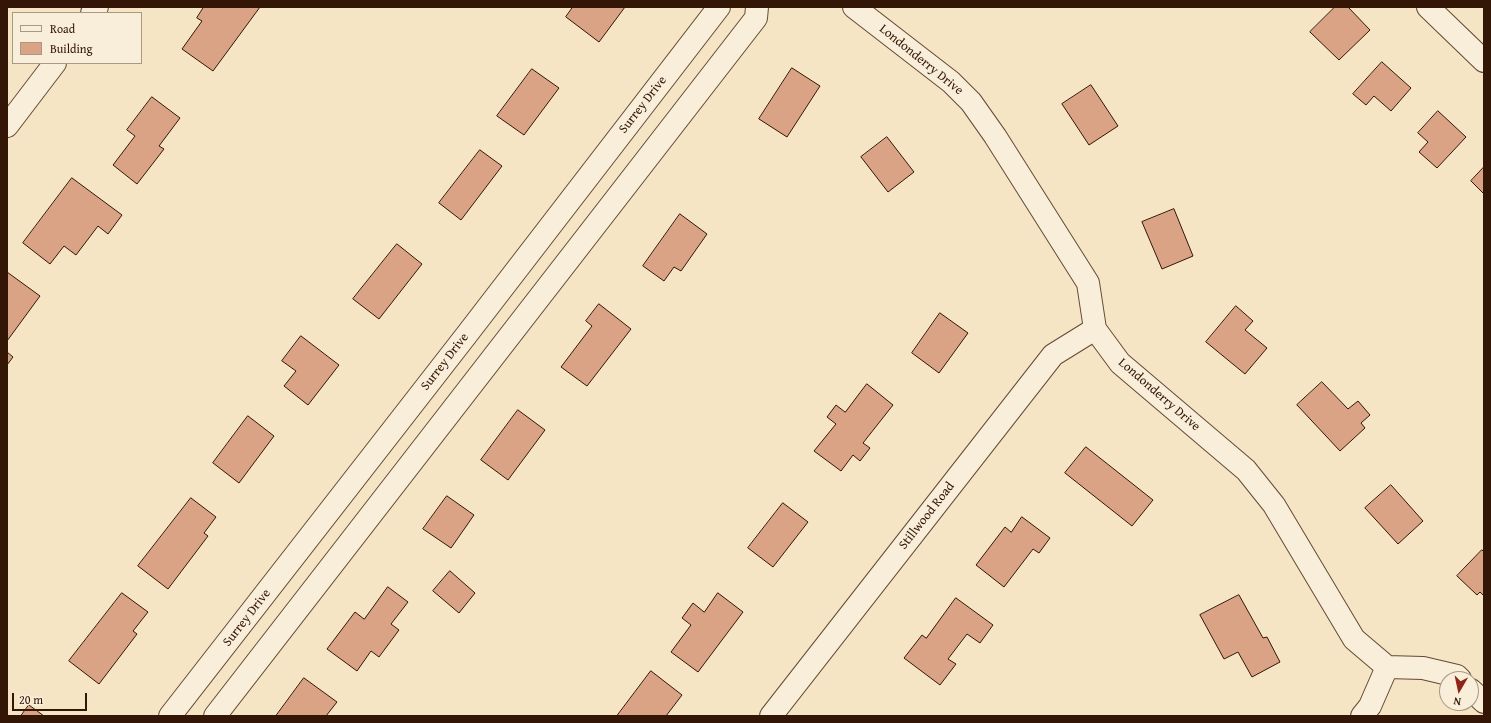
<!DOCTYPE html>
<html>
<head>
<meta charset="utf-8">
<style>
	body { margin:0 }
	#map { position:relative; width:1491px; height:723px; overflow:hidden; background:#f5e5c4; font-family:"Gentium Book Plus",serif }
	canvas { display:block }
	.frame { position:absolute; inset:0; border:8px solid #331605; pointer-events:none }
	.legend { position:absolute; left:12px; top:12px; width:130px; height:52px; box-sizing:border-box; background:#f8eed9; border:1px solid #a99884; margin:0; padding:5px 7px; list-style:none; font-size:12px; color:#331605 }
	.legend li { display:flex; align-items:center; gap:8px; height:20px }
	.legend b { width:20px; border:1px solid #a99884 }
	.north { position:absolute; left:1439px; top:671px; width:40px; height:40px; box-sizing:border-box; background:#f8eed9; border:1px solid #a99884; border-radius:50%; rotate:189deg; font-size:11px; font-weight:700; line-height:16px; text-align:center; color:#331605 }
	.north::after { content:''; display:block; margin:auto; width:14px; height:18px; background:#8f2418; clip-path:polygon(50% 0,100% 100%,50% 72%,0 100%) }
	.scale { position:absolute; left:12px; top:693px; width:75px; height:18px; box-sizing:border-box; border:2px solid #331605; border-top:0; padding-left:5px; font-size:12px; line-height:14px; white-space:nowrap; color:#331605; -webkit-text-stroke:3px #f8eed9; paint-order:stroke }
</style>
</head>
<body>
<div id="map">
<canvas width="1491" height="723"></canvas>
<div class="frame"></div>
<ul class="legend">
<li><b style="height:5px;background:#f8eed9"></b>Road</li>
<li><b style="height:11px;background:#daa385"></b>Building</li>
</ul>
<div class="north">N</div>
<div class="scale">20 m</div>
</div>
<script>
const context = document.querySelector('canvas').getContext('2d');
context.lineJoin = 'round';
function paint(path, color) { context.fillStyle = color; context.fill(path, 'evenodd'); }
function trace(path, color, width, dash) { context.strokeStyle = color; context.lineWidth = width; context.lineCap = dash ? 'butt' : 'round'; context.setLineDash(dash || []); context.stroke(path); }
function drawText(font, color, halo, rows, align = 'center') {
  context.font = font + ' "Gentium Book Plus",serif'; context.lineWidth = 3.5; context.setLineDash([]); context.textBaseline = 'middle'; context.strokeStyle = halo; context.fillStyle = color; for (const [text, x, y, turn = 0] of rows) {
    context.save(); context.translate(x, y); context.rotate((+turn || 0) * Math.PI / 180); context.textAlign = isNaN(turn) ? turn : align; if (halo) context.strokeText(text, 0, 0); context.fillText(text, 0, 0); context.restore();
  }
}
const building = new Path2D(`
	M 204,7 L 260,7 L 213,71 L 182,49 L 202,21 L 197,18 Z
	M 573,7 L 625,7 L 599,42 L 566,17 Z
	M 1335,7 L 1348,7 L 1370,30 L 1339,60 L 1310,32 Z
	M 1382,62 L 1411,88 L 1391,111 L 1374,96 L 1366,105 L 1353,94 Z
	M 792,68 L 820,86 L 787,137 L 759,119 Z
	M 532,69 L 559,88 L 524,135 L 497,116 Z
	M 1091,85 L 1118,126 L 1089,145 L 1062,104 Z
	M 152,97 L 180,118 L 159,146 L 164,149 L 137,184 L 113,165 L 135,136 L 127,130 Z
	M 1438,111 L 1466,137 L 1437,168 L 1419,152 L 1428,142 L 1418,133 Z
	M 887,137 L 914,172 L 888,192 L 861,157 Z
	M 480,150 L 502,166 L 461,220 L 439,203 Z
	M 1484,167 L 1484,194 L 1471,181 Z
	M 72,178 L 122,215 L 108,234 L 98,226 L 76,255 L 64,246 L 50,264 L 23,243 Z
	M 1174,209 L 1193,256 L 1162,269 L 1142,222 Z
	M 680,214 L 707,234 L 681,271 L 674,267 L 664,281 L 643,266 Z
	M 397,244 L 422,264 L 379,319 L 353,299 Z
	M 7,272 L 40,296 L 7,341 Z
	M 599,304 L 631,329 L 587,386 L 561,367 L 592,326 L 586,321 Z
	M 1236,306 L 1253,321 L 1245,330 L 1267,348 L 1245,374 L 1206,342 Z
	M 940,313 L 968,333 L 939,373 L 912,353 Z
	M 301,336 L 339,365 L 308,405 L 284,386 L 296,371 L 282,361 Z
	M 7,352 L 13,357 L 7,365 Z
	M 1322,382 L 1348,409 L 1358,401 L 1370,415 L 1361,423 L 1365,428 L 1340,451 L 1297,405 Z
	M 867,384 L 893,405 L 863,443 L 870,448 L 860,461 L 853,455 L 841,471 L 814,451 L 836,424 L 827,417 L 836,405 L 845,412 Z
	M 518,410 L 545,430 L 508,480 L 481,460 Z
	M 248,416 L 274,436 L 239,483 L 213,463 Z
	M 1086,447 L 1153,500 L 1132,526 L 1065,473 Z
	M 1391,485 L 1423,521 L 1398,544 L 1365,508 Z
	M 447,496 L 474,515 L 451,548 L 423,529 Z
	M 191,498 L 216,517 L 204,533 L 208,536 L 168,589 L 138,566 Z
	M 783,503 L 808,522 L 773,567 L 748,548 Z
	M 1022,517 L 1050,538 L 1039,553 L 1033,549 L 1004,587 L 976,565 L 1005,527 L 1011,532 Z
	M 1482,550 L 1484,552 L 1484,596 L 1480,592 L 1477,595 L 1457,576 Z
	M 450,571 L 475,593 L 459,613 L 433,591 Z
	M 388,587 L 408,602 L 391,624 L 399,630 L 379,657 L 371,651 L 357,671 L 327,649 L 355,612 L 364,619 Z
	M 122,593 L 148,612 L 133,631 L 137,634 L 99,684 L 69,661 Z
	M 718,593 L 743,612 L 698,672 L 671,652 L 691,625 L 682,618 L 693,603 L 704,612 Z
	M 1239,595 L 1263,638 L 1267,637 L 1280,662 L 1252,677 L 1238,652 L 1224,659 L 1200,615 Z
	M 956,598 L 993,625 L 980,643 L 967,634 L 948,659 L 956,664 L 940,685 L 904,658 L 922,635 L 926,638 Z
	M 651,671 L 682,695 L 666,716 L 617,716 Z
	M 304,678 L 337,702 L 326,716 L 276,716 Z
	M 29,705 L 44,716 L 21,716 Z`);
const street = new Path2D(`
	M 854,7 L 951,82 L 971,102 L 995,136 L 1088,283 L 1095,329 L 1120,363 L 1246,470 L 1274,505 L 1354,639 L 1387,667 L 1423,668 L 1457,676 L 1460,679
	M 1428,7 L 1484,61
	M 92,13 L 97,7
	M 7,126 L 55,63
	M 1471,690 L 1484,702
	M 170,716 L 468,333 L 719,7
	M 215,716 L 756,18 L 757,7
	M 771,716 L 1053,355 L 1095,329
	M 1362,716 L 1370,706 L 1387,667`);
const streetNames = [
	["Londonderry Drive",921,60,39],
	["Surrey Drive",643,105,-52],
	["Surrey Drive",445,362,-52],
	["Londonderry Drive",1159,395,41],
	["Stillwood Road",927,516,-52],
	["Surrey Drive",247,618,-52]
];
paint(building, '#daa385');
trace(building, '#331605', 1);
trace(street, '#644a35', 24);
trace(street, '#f8eed9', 22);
drawText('13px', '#331605', '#f8eed9', streetNames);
</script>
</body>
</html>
